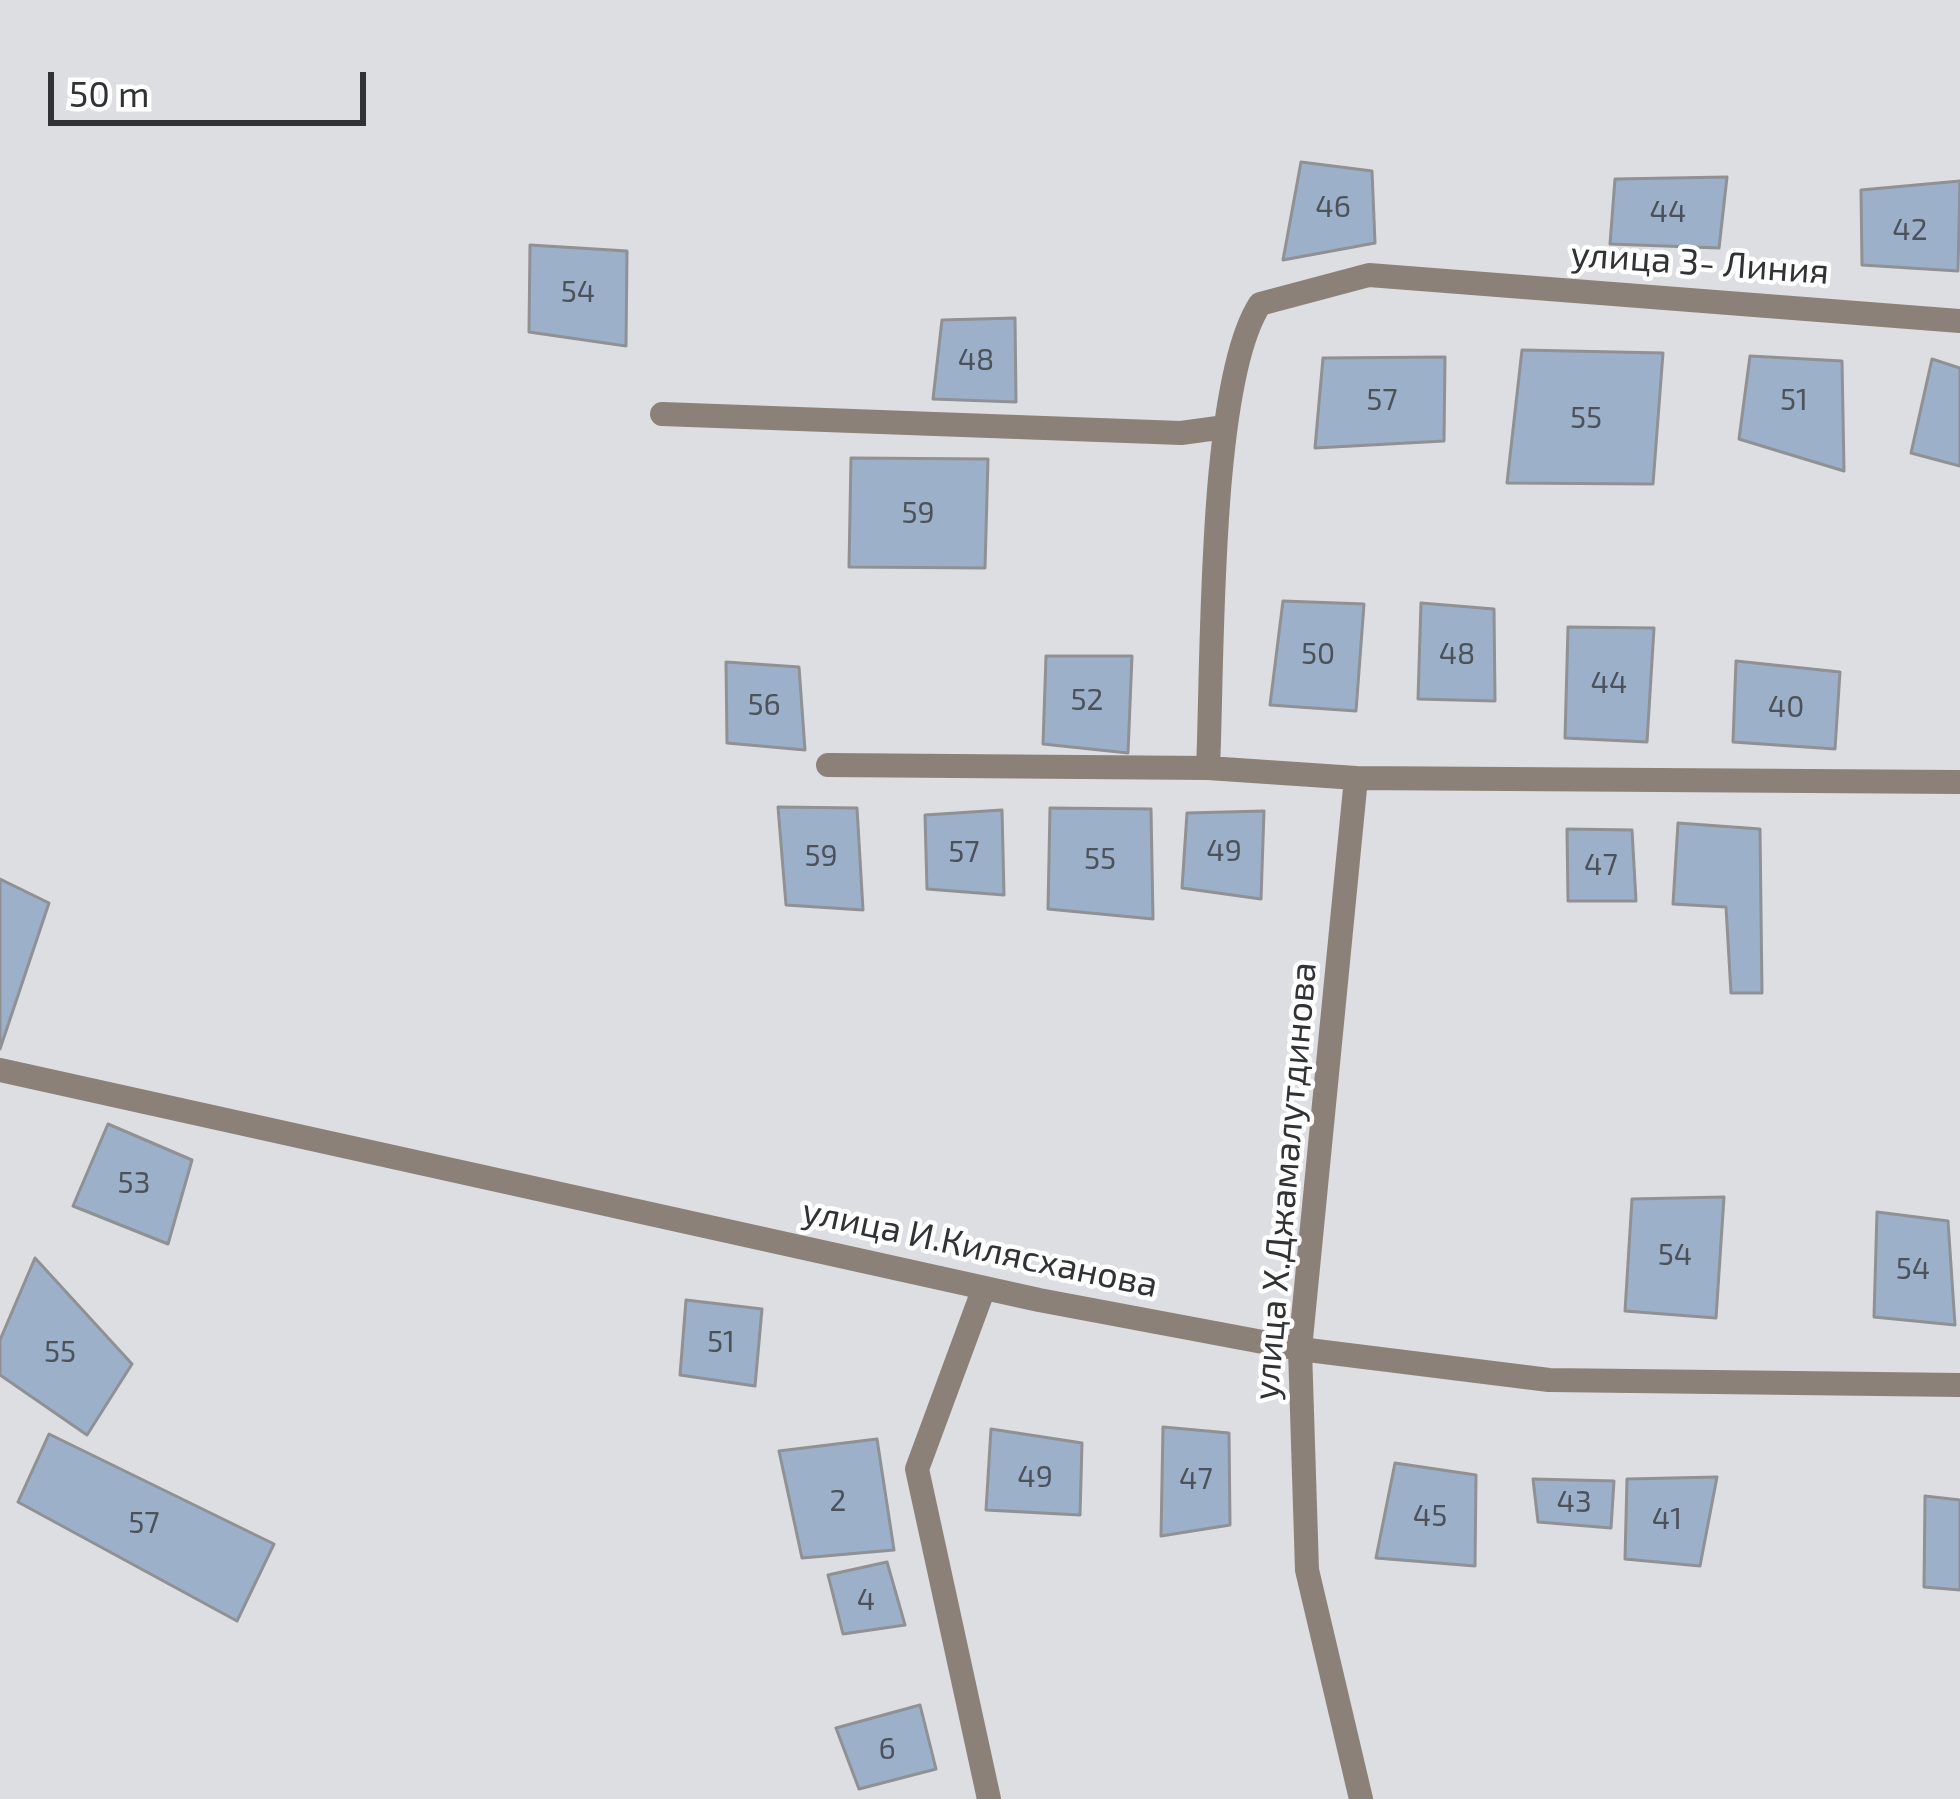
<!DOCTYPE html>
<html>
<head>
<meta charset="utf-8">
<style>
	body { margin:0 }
	#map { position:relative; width:1960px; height:1799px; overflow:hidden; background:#dcdee2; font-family:"Exo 2",sans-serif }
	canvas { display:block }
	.scale { position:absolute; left:48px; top:72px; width:318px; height:54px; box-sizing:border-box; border:6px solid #313234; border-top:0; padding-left:15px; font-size:36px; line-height:42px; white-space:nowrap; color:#313234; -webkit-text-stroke:9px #fff; paint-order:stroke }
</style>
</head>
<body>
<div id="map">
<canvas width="1960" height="1799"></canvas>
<div class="scale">50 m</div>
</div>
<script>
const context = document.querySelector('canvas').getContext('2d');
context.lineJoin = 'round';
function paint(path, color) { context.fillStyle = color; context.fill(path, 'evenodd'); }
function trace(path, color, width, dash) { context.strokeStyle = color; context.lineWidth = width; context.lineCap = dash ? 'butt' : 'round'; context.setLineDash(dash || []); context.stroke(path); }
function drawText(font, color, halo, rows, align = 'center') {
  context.font = font + ' "Exo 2",sans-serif'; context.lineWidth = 9; context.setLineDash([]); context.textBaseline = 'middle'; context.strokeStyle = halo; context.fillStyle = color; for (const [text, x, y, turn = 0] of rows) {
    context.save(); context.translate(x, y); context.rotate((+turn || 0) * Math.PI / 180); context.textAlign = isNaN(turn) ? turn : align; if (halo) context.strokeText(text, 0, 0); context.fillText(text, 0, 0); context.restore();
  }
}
const building = new Path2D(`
	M 1301,162 L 1372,171 L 1375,243 L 1283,260 Z
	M 1727,177 L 1719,248 L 1610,244 L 1615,179 Z
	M 1960,181 L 1958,271 L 1862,265 L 1861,190 Z
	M 530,245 L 627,251 L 626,346 L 529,332 Z
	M 1015,318 L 1016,402 L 933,399 L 942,320 Z
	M 1522,350 L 1663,353 L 1653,484 L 1507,483 Z
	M 1750,356 L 1842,361 L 1844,471 L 1739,439 Z
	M 1445,357 L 1444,441 L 1315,448 L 1323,358 Z
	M 1932,359 L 1960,368 L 1960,466 L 1911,453 Z
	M 851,458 L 988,459 L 985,568 L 849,567 Z
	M 1283,601 L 1364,604 L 1356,711 L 1270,705 Z
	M 1421,603 L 1494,609 L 1495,701 L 1418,699 Z
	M 1568,627 L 1654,628 L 1647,742 L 1565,738 Z
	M 1046,656 L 1132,656 L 1128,753 L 1043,744 Z
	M 1736,661 L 1840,672 L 1835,749 L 1733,742 Z
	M 726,662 L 799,667 L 805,750 L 727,743 Z
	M 778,807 L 857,808 L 863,910 L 786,905 Z
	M 1050,808 L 1151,809 L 1153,919 L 1048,909 Z
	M 1002,810 L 1004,895 L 927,889 L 925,815 Z
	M 1264,811 L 1261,899 L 1182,888 L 1187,813 Z
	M 1678,823 L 1760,829 L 1762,993 L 1731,993 L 1726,907 L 1673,904 Z
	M 1567,829 L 1632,830 L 1636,901 L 1568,901 Z
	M 0,879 L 49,903 L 0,1049 Z
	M 108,1124 L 192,1160 L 168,1244 L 73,1206 Z
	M 1724,1197 L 1716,1318 L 1625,1311 L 1632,1199 Z
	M 1877,1212 L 1948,1221 L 1955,1325 L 1874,1317 Z
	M 35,1258 L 132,1364 L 87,1435 L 0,1375 L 0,1340 Z
	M 686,1300 L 762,1309 L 755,1386 L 680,1375 Z
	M 1163,1427 L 1229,1433 L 1230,1525 L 1161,1536 Z
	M 991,1429 L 1082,1443 L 1080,1515 L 986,1510 Z
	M 49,1434 L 274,1544 L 237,1621 L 18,1502 Z
	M 877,1439 L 894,1550 L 802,1558 L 779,1451 Z
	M 1395,1463 L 1476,1475 L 1475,1566 L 1376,1558 Z
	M 1717,1477 L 1700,1566 L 1625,1559 L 1627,1479 Z
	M 1533,1479 L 1614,1481 L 1611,1528 L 1538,1522 Z
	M 1925,1496 L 1960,1500 L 1960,1590 L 1924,1587 Z
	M 887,1562 L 905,1625 L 843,1634 L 828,1575 Z
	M 920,1705 L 936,1769 L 859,1789 L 836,1728 Z`);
const minor = new Path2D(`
	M 662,414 L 1181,433 L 1225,427
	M 828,765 L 1208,768 L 1356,778 L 1960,782
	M 1208,768 C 1213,662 1208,384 1260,304 L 1369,275 L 1960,321
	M 1356,778 L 1300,1349 L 1307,1570 L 1361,1799
	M 0,1070 L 1039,1300 L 1300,1349 L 1549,1380 L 1960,1385
	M 984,1288 L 917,1469 L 989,1799`);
const numberNames = [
	["46",1333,207],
	["44",1668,212],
	["42",1910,230],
	["54",578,292],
	["48",976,360],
	["57",1382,400],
	["51",1794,400],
	["55",1586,418],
	["59",918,513],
	["50",1318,654],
	["48",1457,654],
	["44",1609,683],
	["52",1087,700],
	["56",764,705],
	["40",1786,707],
	["49",1224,851],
	["57",964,852],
	["59",821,856],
	["55",1100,859],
	["47",1601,865],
	["53",134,1183],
	["54",1675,1255],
	["54",1913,1269],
	["51",721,1342],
	["55",60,1352],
	["49",1035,1477],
	["47",1196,1479],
	["2",838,1501],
	["43",1574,1502],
	["45",1430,1516],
	["41",1667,1519],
	["57",144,1523],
	["4",866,1600],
	["6",887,1749]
];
const streetNames = [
	["улица 3- Линия",1700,263,4],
	["улица Х.Джамалутдинова",1285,1181,-85],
	["улица И.Килясханова",980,1248,12]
];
paint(building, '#9db0ca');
trace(building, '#8f9194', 3);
trace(minor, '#8c8178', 24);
drawText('30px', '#4c525a', null, numberNames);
drawText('36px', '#313234', '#fff', streetNames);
</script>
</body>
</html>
